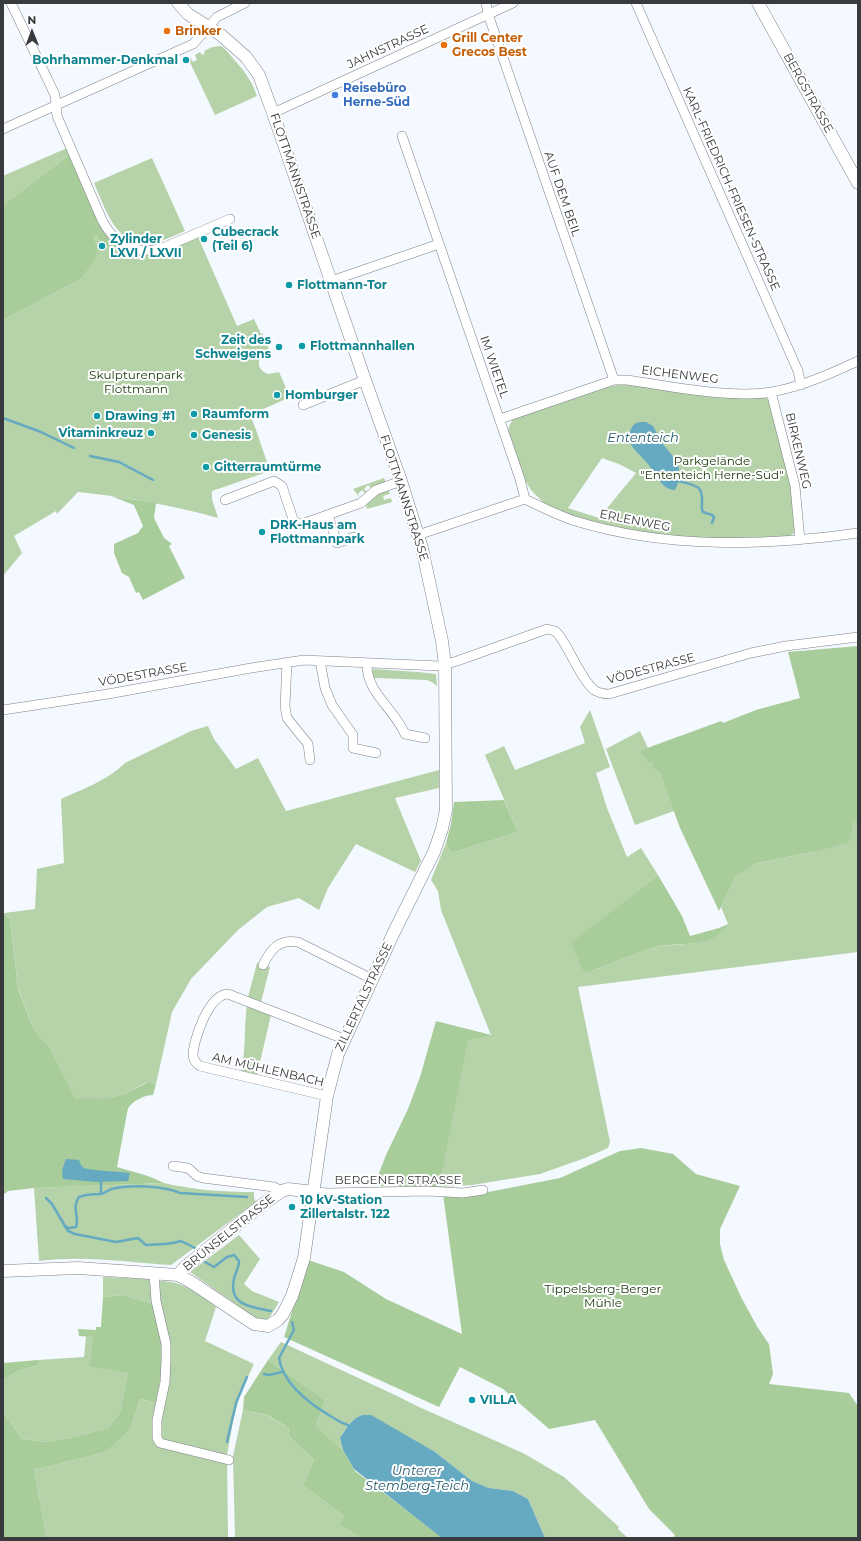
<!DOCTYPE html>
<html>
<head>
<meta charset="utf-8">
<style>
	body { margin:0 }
	#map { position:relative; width:861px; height:1541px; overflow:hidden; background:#f4f8ff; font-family:Montserrat,sans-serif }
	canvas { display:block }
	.frame { position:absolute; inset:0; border:4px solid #383a3e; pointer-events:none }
	.north { position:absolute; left:12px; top:12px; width:40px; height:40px; -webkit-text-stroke:3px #fff; paint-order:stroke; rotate:359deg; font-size:11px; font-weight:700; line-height:16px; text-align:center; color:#383a3e }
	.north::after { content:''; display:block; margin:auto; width:14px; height:18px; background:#383a3e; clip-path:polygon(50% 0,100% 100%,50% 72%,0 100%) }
</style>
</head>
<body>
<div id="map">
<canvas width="861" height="1541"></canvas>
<div class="frame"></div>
<div class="north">N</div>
</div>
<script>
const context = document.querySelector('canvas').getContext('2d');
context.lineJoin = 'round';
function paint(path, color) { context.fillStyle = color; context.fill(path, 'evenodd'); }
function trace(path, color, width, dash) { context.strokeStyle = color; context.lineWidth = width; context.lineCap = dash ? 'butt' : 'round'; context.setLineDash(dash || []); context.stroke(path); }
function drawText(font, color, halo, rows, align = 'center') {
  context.font = font + ' Montserrat,sans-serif'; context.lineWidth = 4; context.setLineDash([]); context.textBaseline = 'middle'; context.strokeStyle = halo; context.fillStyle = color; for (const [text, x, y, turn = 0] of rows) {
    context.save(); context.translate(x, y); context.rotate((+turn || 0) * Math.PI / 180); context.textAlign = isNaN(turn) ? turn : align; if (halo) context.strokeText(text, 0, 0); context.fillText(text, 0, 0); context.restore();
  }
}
const green = new Path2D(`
	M 221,46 L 224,48 L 244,71 L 252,84 L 257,96 L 215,115 L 188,58 L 190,57 L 193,62 L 197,60 L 195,55 L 200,52 L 202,55 L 205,53 L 204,51 L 212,47 Z
	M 67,148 L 69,155 L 3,205 L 3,176 Z
	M 152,158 L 185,231 C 175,235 166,240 156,242 C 117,251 106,210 94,183 Z
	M 96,235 L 102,244 L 111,240 L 128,251 L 198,237 L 237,326 L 254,319 L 261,334 L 262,333 L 269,349 C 257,355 254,370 269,374 L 279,372 L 289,395 L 288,398 L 250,415 L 255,427 L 270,471 L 212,491 L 212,499 L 218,518 C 172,505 126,497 78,492 L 57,514 L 56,511 L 14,536 L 22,553 L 3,576 L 3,320 L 81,279 L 98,248 L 94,237 Z
	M 625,384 L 766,397 L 768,400 L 790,475 L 796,530 L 793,534 L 787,537 L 699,539 L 611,527 L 564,513 L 548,506 L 542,501 L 531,490 L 523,477 L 508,433 L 509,426 L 513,419 L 605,387 ZM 602,458 L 619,464 L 636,473 L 599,518 L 568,508 Z
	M 384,478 L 386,483 L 372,489 L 368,485 L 364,489 L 368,493 L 366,494 L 362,490 L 358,494 L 361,499 L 353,489 Z
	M 388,490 L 390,494 L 383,496 L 384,500 L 391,498 L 392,502 L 367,509 L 366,505 L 377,493 Z
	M 374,669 L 418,672 L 436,674 L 437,686 L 432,682 L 427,680 L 376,678 L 373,679 L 372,671 Z
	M 590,710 L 610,767 L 596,773 L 607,808 L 627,857 L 641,848 L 658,875 L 572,943 L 591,971 C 611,964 631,955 652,948 C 675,941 713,950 728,924 L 721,907 L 736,876 L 743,870 L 754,864 L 812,852 L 853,821 L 858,821 L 858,952 L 578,987 L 610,1142 L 608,1148 L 585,1158 L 540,1174 L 472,1185 L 419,1188 L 458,1027 L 491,1035 L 441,910 L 438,891 L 431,880 L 446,843 L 452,853 L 518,832 L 485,755 L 504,746 L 515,770 L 585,743 L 580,727 Z
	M 208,726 L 214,739 L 236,769 L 258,758 L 286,811 L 439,770 L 439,788 L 395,798 L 421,861 L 415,872 L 356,844 L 328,888 L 319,910 L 299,898 L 267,907 L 238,930 L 191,979 L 172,1012 L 156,1084 L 147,1082 L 125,1094 L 108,1098 L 75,1100 L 50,1048 L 34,1030 L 18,988 L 10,918 L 6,917 L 5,913 L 35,909 L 37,869 L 64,863 L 61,799 C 83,789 108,780 125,763 L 191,731 Z
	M 640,731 L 648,748 L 639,751 L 653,761 L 654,767 L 660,773 L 663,781 L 674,811 L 635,825 L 606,749 Z
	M 257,963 L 270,967 L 261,1002 L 248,997 Z
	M 247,1005 L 271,1015 L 257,1075 L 241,1072 C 246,1050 244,1027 247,1005 Z
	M 164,1183 C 194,1190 224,1192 254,1192 L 254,1198 L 256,1202 L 171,1265 C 128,1262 82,1255 39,1261 L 34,1188 Z
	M 239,1235 L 260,1259 L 244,1284 L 252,1291 L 279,1302 L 268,1320 L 258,1320 L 190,1272 Z
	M 103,1277 L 148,1279 L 151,1282 L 153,1304 L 123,1295 L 103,1297 Z
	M 160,1281 C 182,1280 200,1295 216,1307 L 205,1341 L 254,1364 L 240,1394 L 233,1421 L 227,1455 L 228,1538 L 47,1538 L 34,1470 L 106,1452 L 130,1430 L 140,1399 L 164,1405 L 158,1283 Z
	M 86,1336 L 95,1337 L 128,1373 L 120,1412 L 108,1428 L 65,1439 L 46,1442 L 22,1439 L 3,1412 L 3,1380 L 16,1372 L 38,1365 L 38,1360 L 84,1357 Z
	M 281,1342 L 395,1395 L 419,1407 L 523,1453 L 564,1477 L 619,1527 L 618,1529 L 628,1538 L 545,1538 L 528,1499 L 513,1491 L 489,1488 L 472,1481 L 435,1452 L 362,1415 C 351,1419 346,1428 340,1438 L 343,1450 L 316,1426 L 325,1400 L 268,1360 Z
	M 243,1410 L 266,1415 L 289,1428 L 288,1435 L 314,1460 L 303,1485 L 344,1516 L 339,1525 L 361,1538 L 235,1538 L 233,1456 Z`);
const forest = new Path2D(`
	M 69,155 L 111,240 L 110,245 L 106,246 L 102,244 L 96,235 L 94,237 L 98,248 L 95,258 L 81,279 L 3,320 L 3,205 Z
	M 111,496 L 156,503 L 154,518 L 164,538 L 172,544 L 169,546 L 185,578 L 143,600 L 139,592 L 136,593 L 129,577 L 122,573 L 114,553 L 114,544 L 138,533 L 143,526 L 134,505 Z
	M 858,646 L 858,821 L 853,821 L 849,842 L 812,852 L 754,864 L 736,876 L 719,911 L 680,828 L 660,773 L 653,767 L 653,762 L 649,762 L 639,751 L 721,721 L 723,723 L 756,710 L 800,698 L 788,652 Z
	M 504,800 L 518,832 L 452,853 L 446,843 L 451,824 L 454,802 Z
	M 658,875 L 682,916 L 690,936 L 719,928 L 728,924 C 713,951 676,940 652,948 C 631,955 611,964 591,971 L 584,972 L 571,943 Z
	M 5,913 L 6,917 L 10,918 L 18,989 L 34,1030 L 50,1048 L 75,1099 L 108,1098 L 125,1094 L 148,1082 L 156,1084 L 153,1095 C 144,1095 133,1101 128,1108 L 117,1167 L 148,1176 L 164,1183 L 34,1188 L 8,1191 L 3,1195 L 3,914 Z
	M 436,1021 L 491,1035 L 468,1040 L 439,1187 L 374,1186 L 386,1155 L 408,1109 L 420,1077 Z
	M 641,1148 L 673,1154 L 696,1174 L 740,1186 L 720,1229 L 720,1244 L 724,1260 L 742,1299 L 758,1328 L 769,1344 L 773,1374 L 769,1384 L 849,1393 L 858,1406 L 858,1538 L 673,1538 L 675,1535 L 649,1509 L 595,1420 L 549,1429 L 503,1389 L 460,1367 L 439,1407 L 284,1337 L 308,1260 L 344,1272 L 386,1299 L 462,1334 L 443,1194 L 463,1197 L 560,1178 L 620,1151 Z
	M 123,1295 L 153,1304 L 163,1340 L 162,1370 L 156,1403 L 140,1399 L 130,1430 L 106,1452 L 34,1470 L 47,1538 L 3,1538 L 3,1412 L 22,1439 L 46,1442 L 65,1439 L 108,1428 L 120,1412 L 128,1373 L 89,1366 L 94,1337 L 79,1336 L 78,1329 L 96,1330 L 96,1327 L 101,1327 L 103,1297 Z
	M 38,1360 L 38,1365 L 16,1372 L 3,1380 L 3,1363 Z
	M 268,1360 L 325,1400 L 316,1426 L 343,1450 L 355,1471 L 443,1538 L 361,1538 L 339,1525 L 344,1516 L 303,1485 L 314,1460 L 288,1435 L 289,1428 L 267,1415 L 243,1410 L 244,1397 Z`);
const water = new Path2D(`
	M 640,422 L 646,422 L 653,426 L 663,444 L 672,455 L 679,468 L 679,481 L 675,490 C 661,490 655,472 647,463 C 639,452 624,445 631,429 C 633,425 635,423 640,422 Z
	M 66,1159 L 79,1160 C 80,1163 81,1166 84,1168 C 87,1170 123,1172 130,1173 L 128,1181 L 96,1182 L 63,1179 L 62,1170 Z
	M 362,1415 L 371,1415 L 435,1452 L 472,1481 L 489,1488 L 513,1491 L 528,1499 L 545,1538 L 442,1538 L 354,1469 L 343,1450 L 340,1438 C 346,1429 351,1419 362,1415 Z`);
const stream = new Path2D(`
	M 3,418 L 41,432 L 74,448
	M 90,456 L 119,462 L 153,480
	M 679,481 C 695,486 703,484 702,503 C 702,507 701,509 703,512 L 712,515 L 714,517 L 712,523
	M 100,1194 L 101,1191 L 101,1181
	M 46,1198 L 52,1204 L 68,1231 L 75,1234 L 116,1242 L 138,1238 L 146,1245 C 158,1244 170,1245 181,1241 L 195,1248
	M 64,1225 L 68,1228 L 76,1227 C 80,1217 71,1208 79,1197 C 89,1193 92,1195 101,1194 C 105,1193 108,1190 112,1189 C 129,1184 164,1186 180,1193 L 247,1197
	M 205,1262 L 214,1267 L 227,1257 L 234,1255 L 239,1261 C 239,1268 235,1273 234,1279 C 228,1306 252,1307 271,1311
	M 292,1322 L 294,1330 L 279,1358 C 283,1386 314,1407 337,1420 C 341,1423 347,1424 351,1427
	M 264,1374 L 269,1375 L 282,1372
	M 227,1442 L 236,1403 L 247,1377`);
const minor = new Path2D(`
	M 11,3 L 55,95 L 57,116 L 102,220 C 115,245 133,254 160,249 L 230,219
	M 486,3 L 488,14 L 614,380
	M 636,3 L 798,371 L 801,385
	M 273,113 L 513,3
	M 3,129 L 193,44 L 217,17 L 245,3
	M 402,136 L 520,479 L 525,499
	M 331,281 L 439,244
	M 771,392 L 795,486 L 800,540
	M 303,405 L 365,380
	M 500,419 L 614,380 L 627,380 C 670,386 730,399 772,392 C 803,386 830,374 858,361
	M 225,500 L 274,481 L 282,486 L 294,522 L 302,524 L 361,503 L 376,490 L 401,481
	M 328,515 L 337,543 L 354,537
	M 418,535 L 525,499 C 541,507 557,515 575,521 C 667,549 764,546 858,533
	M 320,661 L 325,688 L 332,705 L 353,735 L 353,748 L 376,753
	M 287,662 L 285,706 L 287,718 L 308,744 L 310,760
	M 367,663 C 366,693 394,708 405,734 L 425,738
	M 3,710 L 108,694 L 251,668 L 304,660 L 440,666 L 457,661 L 547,629 L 555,631 L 559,635 C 570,650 581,679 594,690 C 599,693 604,694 609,694 L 751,653 L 786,646 L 858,637
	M 263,965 C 271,949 278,939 298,942 L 372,979
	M 327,1096 L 200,1066 C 197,1064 194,1061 193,1056 C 193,1040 209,994 228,994 L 344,1039
	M 173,1166 L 188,1168 L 197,1176 L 203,1178 L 274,1187 L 282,1191
	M 314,1192 L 328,1193 L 427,1191 L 463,1193 L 483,1190
	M 154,1273 L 156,1301 L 166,1344 L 166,1360 L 165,1382 L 157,1420 L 157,1438 L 160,1443 L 229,1460`);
const tertiary = new Path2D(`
	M 758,3 L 858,183
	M 3,1271 L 78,1268 L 178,1275 L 191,1282 L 254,1324 L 268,1326 L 278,1320 L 283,1314 L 292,1296 L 304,1258 L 327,1096 L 338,1054 L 394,932 L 434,852 L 442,829 L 446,810 L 445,665 L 442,641 L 422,548 L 401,481 L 365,380 L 273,113 L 259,75 L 246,57 L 221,35 L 188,14 L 178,3
	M 178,1275 L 185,1267 L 263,1204 L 282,1191 L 288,1189 L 314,1192`);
const markers = [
	[167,31,4,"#e8710a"],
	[444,45,4,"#e8710a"],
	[186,60,4,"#0f9aa8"],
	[335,95,4,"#3f7fe0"],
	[204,239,4,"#0f9aa8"],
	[102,246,4,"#0f9aa8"],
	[289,285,4,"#0f9aa8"],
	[302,346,4,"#0f9aa8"],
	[279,347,4,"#0f9aa8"],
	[277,395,4,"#0f9aa8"],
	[194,414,4,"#0f9aa8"],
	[97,416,4,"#0f9aa8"],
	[151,433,4,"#0f9aa8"],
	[194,435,4,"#0f9aa8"],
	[206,467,4,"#0f9aa8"],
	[262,532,4,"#0f9aa8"],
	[292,1207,4,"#0f9aa8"],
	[472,1400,4,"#0f9aa8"]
];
const foodNames = [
	["Brinker",175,31],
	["Grill Center",452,38],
	["Grecos Best",452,52]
];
const streetNames = [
	["JAHNSTRASSE",388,47,-25],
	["BERGSTRASSE",808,93,61],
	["FLOTTMANNSTRASSE",295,176,71],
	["KARL-FRIEDRICH-FRIESEN-STRASSE",731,189,66],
	["AUF DEM BEIL",562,194,71],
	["IM WIETEL",494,367,71],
	["EICHENWEG",680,375,7],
	["BIRKENWEG",798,451,77],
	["FLOTTMANNSTRASSE",404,498,72],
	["ERLENWEG",635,521,11],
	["VÖDESTRASSE",651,669,-15],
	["VÖDESTRASSE",143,675,-10],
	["ZILLERTALSTRASSE",364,997,-65],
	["AM MÜHLENBACH",268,1070,13],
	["BERGENER STRASSE",398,1180],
	["BRÜNSELSTRASSE",229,1233,-39]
];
const cultureNames = [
	["Bohrhammer-Denkmal",178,60,"right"],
	["Cubecrack",212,232],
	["(Teil 6)",212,246],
	["Zylinder",110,239],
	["LXVI / LXVII",110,253],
	["Flottmann-Tor",297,285],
	["Zeit des",271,340,"right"],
	["Schweigens",271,354,"right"],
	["Flottmannhallen",310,346],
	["Homburger",285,395],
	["Raumform",202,414],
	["Drawing #1",105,416],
	["Vitaminkreuz",143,433,"right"],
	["Genesis",202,435],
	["Gitterraumtürme",214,467],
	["DRK-Haus am",270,525],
	["Flottmannpark",270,539],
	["10 kV-Station",300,1200],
	["Zillertalstr. 122",300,1214],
	["VILLA",480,1400]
];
const shopNames = [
	["Reisebüro",343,88],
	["Herne-Süd",343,102]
];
const parkNames = [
	["Skulpturenpark",136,375],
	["Flottmann",136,389],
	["Parkgelände",712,461],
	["\"Ententeich Herne-Süd\"",712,475],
	["Tippelsberg-Berger",603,1289],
	["Mühle",603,1303]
];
const waterNames = [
	["Ententeich",643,438],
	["Unterer",417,1471],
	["Stemberg-Teich",417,1486]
];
paint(green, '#b5d2a9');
paint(forest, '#a9cc9b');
paint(water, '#66aac2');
trace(stream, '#66aac2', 2.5);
trace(minor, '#7e828a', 10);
trace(tertiary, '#7e828a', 13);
trace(minor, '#fff', 9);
trace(tertiary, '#fff', 12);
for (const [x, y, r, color] of markers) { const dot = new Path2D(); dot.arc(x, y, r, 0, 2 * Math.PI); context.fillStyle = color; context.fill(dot); trace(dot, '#fff', 1.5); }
drawText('bold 12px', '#c56008', '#fff', foodNames, 'left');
drawText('12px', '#383a3e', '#fff', streetNames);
drawText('bold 12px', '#0d838f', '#fff', cultureNames, 'left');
drawText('bold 12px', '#366cbe', '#fff', shopNames, 'left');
drawText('12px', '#173704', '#fff', parkNames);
drawText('italic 13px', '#235a6c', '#fff', waterNames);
</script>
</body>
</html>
